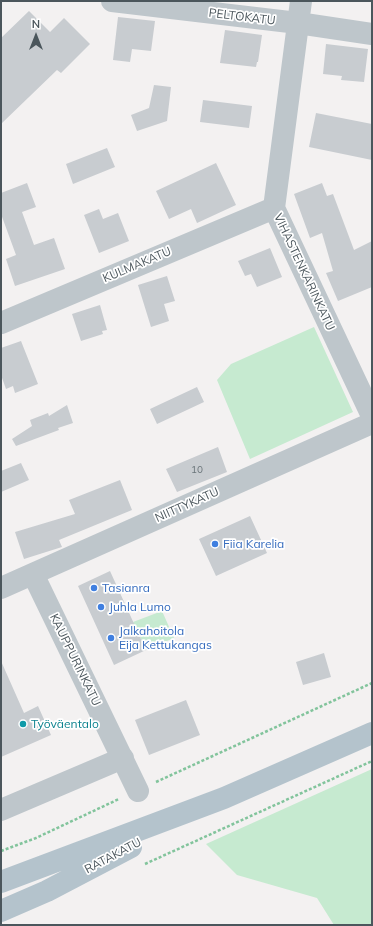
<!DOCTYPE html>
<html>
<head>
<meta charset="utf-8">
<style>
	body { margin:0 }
	#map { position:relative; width:373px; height:926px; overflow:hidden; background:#f3f1f1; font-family:Mulish,sans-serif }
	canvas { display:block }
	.frame { position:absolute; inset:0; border:2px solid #4b565c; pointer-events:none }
	.north { position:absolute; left:16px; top:16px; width:40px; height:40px; -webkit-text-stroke:3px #fff; paint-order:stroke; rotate:0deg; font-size:11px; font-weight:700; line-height:16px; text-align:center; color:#4b565c }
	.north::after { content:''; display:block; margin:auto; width:14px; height:18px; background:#4b565c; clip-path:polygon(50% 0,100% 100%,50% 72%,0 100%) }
</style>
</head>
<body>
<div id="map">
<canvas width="373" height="926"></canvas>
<div class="frame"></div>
<div class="north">N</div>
</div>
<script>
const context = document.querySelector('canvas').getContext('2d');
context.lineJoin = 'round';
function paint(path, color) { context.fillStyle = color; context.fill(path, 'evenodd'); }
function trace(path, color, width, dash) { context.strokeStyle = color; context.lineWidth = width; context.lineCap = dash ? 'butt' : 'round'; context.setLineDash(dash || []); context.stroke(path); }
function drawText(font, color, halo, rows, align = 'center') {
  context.font = font + ' Mulish,sans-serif'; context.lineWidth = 3.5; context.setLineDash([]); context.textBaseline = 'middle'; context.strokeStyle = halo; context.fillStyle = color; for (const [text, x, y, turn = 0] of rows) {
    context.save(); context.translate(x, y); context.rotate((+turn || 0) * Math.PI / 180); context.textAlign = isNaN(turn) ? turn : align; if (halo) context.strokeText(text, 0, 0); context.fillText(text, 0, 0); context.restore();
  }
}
const green = new Path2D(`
	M 314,327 L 353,412 L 250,459 L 217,380 L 231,364 Z
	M 162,611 L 174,638 L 146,650 L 133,622 Z
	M 372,769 L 372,925 L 334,925 L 317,898 L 237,875 L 206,844 Z`);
const building = new Path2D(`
	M 29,11 L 50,32 L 64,18 L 90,44 L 61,73 L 57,70 L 1,124 L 1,38 Z
	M 118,17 L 155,21 L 151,51 L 132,49 L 130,62 L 113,60 Z
	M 225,30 L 262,35 L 258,62 L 257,62 L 256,67 L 220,63 Z
	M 326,44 L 368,49 L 364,82 L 341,80 L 342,76 L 323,74 Z
	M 154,85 L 171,87 L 167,121 L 137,131 L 131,115 L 149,108 Z
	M 203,100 L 252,106 L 249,128 L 200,122 Z
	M 316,113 L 372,124 L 372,160 L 309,147 Z
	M 107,148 L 115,167 L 73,184 L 66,164 Z
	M 216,163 L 236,205 L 197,223 L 191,209 L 169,219 L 156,191 Z
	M 27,183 L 36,207 L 22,212 L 34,245 L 54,238 L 65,269 L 15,286 L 6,259 L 16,255 L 1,214 L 1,193 Z
	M 322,183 L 327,196 L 333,194 L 354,250 L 372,241 L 372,287 L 338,301 L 326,273 L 333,271 L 322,233 L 310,238 L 294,194 Z
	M 99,209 L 103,219 L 118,213 L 129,241 L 99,253 L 84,215 Z
	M 270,248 L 282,277 L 257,287 L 251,274 L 245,276 L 238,261 Z
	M 167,276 L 175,301 L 164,304 L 169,321 L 151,327 L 138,285 Z
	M 100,305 L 107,330 L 102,331 L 103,334 L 81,341 L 72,314 Z
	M 21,341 L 38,384 L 15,393 L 13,386 L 6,389 L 1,375 L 1,348 Z
	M 197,387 L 204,402 L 157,424 L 150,409 Z
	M 67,405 L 73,423 L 58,428 L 59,430 L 16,446 L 12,439 L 32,426 L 30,420 L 48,413 L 49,416 Z
	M 218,447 L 227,472 L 177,492 L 166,469 Z
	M 21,463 L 29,480 L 1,492 L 1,471 Z
	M 120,480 L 132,510 L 59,540 L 62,547 L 24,559 L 15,532 L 75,514 L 69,500 Z
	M 250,516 L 267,553 L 216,576 L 199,539 Z
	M 110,571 L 146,650 L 114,665 L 78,586 Z
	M 324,653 L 331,677 L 303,685 L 296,662 Z
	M 1,661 L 24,713 L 38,706 L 51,735 L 1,757 Z
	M 186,700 L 200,735 L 149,755 L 135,720 Z`);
const path = new Path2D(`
	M 156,782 L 372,683
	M 1,851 L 36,838 L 119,799
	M 145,864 L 372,761`);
const minor = new Path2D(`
	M 112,1 L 298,23 L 372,34
	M 301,1 L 274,208 L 372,416
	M 1,323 L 274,208
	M 33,574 L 138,791
	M 1,588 L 372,423
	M 1,810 L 123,758`);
const major = new Path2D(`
	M 1,882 L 224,798 L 372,733
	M 1,911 L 47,891 L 131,847`);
const markers = [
	[215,544,4,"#3f7fe0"],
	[94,588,4,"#3f7fe0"],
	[101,607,4,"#3f7fe0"],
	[111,638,4,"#3f7fe0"],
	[23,724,4,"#0f9aa8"]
];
const numberNames = [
	["10",197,470]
];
const streetNames = [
	["PELTOKATU",242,17,7],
	["KULMAKATU",137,265,-23],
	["VIHASTENKARINKATU",304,272,65],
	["NIITTYKATU",187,505,-24],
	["KAUPPURINKATU",75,660,64],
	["RATAKATU",113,856,-28]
];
const shopNames = [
	["Fiia Karelia",223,544],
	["Tasianra",102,588],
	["Juhla Lumo",109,607],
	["Jalkahoitola",119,631],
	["Eija Kettukangas",119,645]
];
const cultureNames = [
	["Työväentalo",31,724]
];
paint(green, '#c6ead0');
paint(building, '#c8ccd0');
trace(path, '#82c49c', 2.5, [3, 2]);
trace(minor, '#bec6cb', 22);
trace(major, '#b4c3cc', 22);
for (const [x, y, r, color] of markers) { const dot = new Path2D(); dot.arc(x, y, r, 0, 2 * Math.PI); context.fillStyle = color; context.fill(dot); trace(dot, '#fff', 1.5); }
drawText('10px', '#6a7479', null, numberNames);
drawText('12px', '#4b565c', '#fff', streetNames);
drawText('12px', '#366cbe', '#fff', shopNames, 'left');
drawText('12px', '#0d838f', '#fff', cultureNames, 'left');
</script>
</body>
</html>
